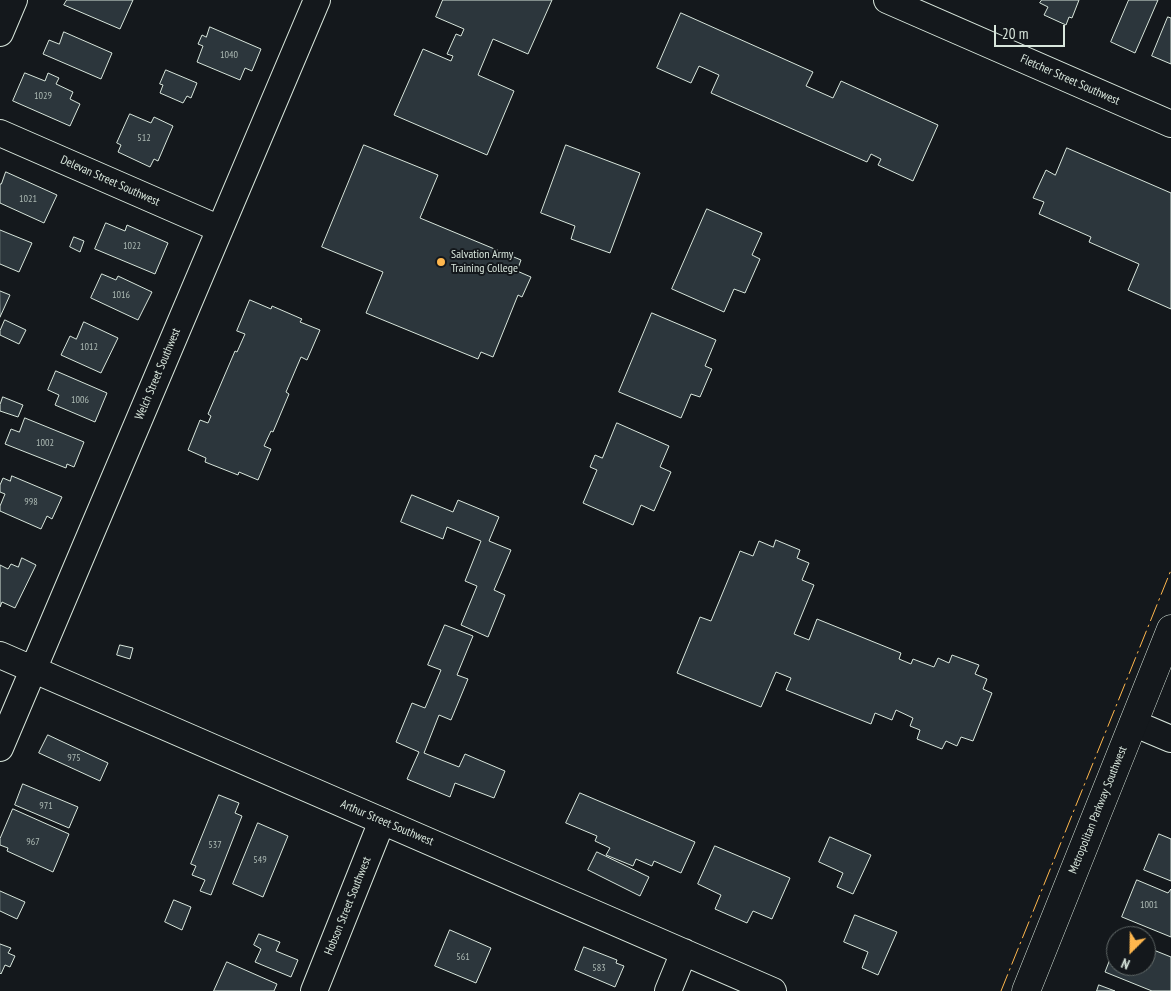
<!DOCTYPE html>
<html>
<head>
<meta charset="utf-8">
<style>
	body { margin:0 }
	#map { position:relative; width:1171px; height:991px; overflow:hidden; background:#14181c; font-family:"PT Sans Narrow",sans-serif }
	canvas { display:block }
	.north { position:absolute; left:1106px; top:926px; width:50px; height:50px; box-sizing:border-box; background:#14181c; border:1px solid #626a69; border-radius:50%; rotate:203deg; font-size:14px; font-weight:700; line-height:20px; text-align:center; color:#d8e6dc }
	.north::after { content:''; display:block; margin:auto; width:18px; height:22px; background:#ffb74d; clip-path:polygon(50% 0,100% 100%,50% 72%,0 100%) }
	.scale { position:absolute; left:994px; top:25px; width:71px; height:22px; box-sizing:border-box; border:2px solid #d8e6dc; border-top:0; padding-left:6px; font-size:15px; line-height:18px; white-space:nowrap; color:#d8e6dc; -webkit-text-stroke:4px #14181c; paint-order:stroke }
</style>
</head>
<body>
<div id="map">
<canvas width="1171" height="991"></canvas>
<div class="north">N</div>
<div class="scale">20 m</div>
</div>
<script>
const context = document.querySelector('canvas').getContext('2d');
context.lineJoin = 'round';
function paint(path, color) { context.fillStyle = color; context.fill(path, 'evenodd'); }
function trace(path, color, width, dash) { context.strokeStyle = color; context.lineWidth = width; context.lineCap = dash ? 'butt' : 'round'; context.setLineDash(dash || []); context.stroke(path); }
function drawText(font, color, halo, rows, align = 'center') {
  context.font = font + ' "PT Sans Narrow",sans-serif'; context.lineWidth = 4; context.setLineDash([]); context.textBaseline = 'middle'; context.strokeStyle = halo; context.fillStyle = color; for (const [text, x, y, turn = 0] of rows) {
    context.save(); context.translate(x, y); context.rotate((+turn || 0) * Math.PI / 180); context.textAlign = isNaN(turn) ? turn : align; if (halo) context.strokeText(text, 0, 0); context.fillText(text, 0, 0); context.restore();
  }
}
const building = new Path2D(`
	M 67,0 L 133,0 L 120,29 L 64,5 Z
	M 443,0 L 552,0 L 528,54 L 493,39 L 478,75 L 514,91 L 487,155 L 394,115 L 423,49 L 451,61 L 453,56 L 447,54 L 456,34 L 461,36 L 464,29 L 436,17 Z
	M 1042,0 L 1079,0 L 1072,18 L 1069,17 L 1066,25 L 1044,15 L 1048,7 L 1040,3 Z
	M 1129,0 L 1158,0 L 1135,53 L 1111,42 Z
	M 681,13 L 813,72 L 806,86 L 833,98 L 841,81 L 938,125 L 913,181 L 878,165 L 881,159 L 871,154 L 867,162 L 711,93 L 719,75 L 699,66 L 691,83 L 657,68 Z
	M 1168,17 L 1171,18 L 1171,64 L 1152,56 Z
	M 210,27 L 261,49 L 252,71 L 245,68 L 240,80 L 197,62 L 203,46 L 198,44 L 202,35 L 206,37 Z
	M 64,32 L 112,53 L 101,79 L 43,54 L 49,40 L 59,44 Z
	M 166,70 L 197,83 L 191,98 L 187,96 L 183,103 L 160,93 L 163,85 L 160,84 Z
	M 25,73 L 45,81 L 48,73 L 59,78 L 56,84 L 73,92 L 70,99 L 80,104 L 70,126 L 13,101 Z
	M 130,114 L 151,123 L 154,117 L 173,126 L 158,161 L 154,159 L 150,167 L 118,152 L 121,145 L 117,143 Z
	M 364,145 L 438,175 L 420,218 L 521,260 L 517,271 L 531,277 L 522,297 L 518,295 L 493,357 L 481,352 L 478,359 L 366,313 L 383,272 L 322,247 Z
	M 566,145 L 640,173 L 610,253 L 571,239 L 575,226 L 541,213 Z
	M 1067,148 L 1171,193 L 1171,309 L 1128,290 L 1139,264 L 1089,242 L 1091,237 L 1039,214 L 1044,202 L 1033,198 L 1046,170 L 1055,175 Z
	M 6,172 L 57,195 L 44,223 L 0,203 L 0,184 L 1,184 Z
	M 707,209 L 762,233 L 752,255 L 760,259 L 745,293 L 734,289 L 724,312 L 672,289 Z
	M 106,223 L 125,231 L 127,225 L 168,243 L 155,274 L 95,249 Z
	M 0,230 L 32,243 L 19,272 L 0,264 Z
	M 74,237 L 84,241 L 80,252 L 70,247 Z
	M 102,274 L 116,280 L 118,276 L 152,292 L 138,320 L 91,298 Z
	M 0,291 L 10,295 L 0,317 Z
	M 250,300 L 271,309 L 272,306 L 302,319 L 300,322 L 320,330 L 307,360 L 301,357 L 286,392 L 289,394 L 273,432 L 271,431 L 264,446 L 271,449 L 258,480 L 239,472 L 238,475 L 205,462 L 206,458 L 188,450 L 200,420 L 208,423 L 211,416 L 208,414 L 235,351 L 237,352 L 245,334 L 237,331 Z
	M 652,313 L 716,340 L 705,366 L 712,369 L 700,397 L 691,394 L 681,418 L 619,392 Z
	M 5,320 L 26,330 L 19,344 L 0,335 L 0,331 Z
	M 84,322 L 118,338 L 101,373 L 61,355 L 70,336 L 76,339 Z
	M 56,371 L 107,393 L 95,422 L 55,405 L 59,395 L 48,390 Z
	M 3,397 L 23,405 L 18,417 L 0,411 L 0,405 Z
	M 25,418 L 84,442 L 74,467 L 67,464 L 66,468 L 5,444 L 11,429 L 19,432 Z
	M 617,423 L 669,446 L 660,467 L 671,472 L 654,511 L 641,505 L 633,525 L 583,503 L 597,470 L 590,467 L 595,455 L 602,458 Z
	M 12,476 L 62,497 L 52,519 L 47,516 L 41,529 L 0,511 L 0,506 L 5,494 L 0,492 L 0,485 L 3,478 L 10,481 Z
	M 412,495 L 453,512 L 458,500 L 499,517 L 489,541 L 511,550 L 494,590 L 505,595 L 488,637 L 461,625 L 477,586 L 465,581 L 481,541 L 447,527 L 443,539 L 401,522 Z
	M 776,540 L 800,550 L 797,558 L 809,563 L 802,580 L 814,585 L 794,634 L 809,640 L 817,619 L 901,653 L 899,659 L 911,664 L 913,659 L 934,667 L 938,658 L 949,663 L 952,655 L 979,665 L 975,674 L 987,679 L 983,689 L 992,693 L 973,741 L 961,737 L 957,746 L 946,741 L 942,749 L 917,739 L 920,730 L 910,726 L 913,718 L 896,710 L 892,720 L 875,713 L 871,724 L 786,690 L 791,678 L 776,672 L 761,707 L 677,673 L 700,617 L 711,621 L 740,551 L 753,556 L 759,541 L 773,547 Z
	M 22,558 L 36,565 L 15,608 L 2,602 L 0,607 L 0,565 L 8,569 L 11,564 L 18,567 Z
	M 445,625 L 473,636 L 457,675 L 468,679 L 451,720 L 439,715 L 424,753 L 459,767 L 465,754 L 505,771 L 494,798 L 455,783 L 450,797 L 407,779 L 419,752 L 396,742 L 412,703 L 425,708 L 441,670 L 428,665 Z
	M 120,645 L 133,648 L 130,659 L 117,655 Z
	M 48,735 L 108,763 L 100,781 L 39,753 Z
	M 23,784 L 78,807 L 69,828 L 15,805 Z
	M 580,793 L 695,842 L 681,873 L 654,861 L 652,866 L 636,859 L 633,866 L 606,855 L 610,848 L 595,841 L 597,836 L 566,823 Z
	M 219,795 L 239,803 L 235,813 L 242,816 L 211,895 L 200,891 L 205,880 L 192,875 L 196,866 L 191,864 Z
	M 13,809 L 69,834 L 53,872 L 7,851 L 8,848 L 0,845 L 0,839 Z
	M 258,823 L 288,836 L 263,897 L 233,884 Z
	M 1159,834 L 1171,839 L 1171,881 L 1144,870 Z
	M 830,837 L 871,855 L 853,894 L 837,887 L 843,873 L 819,862 Z
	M 715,846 L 790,878 L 772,919 L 753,911 L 747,923 L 715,909 L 721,895 L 698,884 Z
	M 597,852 L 649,877 L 640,896 L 588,870 Z
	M 1137,880 L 1168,893 L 1171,889 L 1171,937 L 1122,917 Z
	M 0,891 L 25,902 L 17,919 L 0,911 Z
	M 174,900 L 191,907 L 182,930 L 165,922 Z
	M 855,915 L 897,932 L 878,975 L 862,968 L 868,952 L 844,942 Z
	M 450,930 L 491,948 L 476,983 L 435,966 Z
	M 259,934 L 280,942 L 276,951 L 298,960 L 291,977 L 255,962 L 261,949 L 254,945 Z
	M 1116,935 L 1120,936 L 1116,936 L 1116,966 L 1146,966 L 1146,947 L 1171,957 L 1171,991 L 1152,991 L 1105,972 L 1112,954 L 1108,952 Z
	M 0,944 L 11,948 L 8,953 L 15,956 L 10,967 L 5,965 L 1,974 L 0,973 Z
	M 584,947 L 617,960 L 616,963 L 624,966 L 615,987 L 575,970 Z
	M 227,962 L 277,984 L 274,991 L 214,991 Z
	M 1099,985 L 1115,991 L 1097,991 Z`);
const minor = new Path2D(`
	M 887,0 L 1171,124
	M 0,33 L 14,0
	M 0,133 L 220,229
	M 0,655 L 773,991
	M 1133,723 L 1171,739
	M 0,748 L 317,0
	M 314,991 L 382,821
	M 668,991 L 684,952`);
const major = new Path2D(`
	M 1026,991 L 1171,629`);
const power = new Path2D(`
	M 1001,991 L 1171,570`);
const markers = [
	[441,262,5,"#ffb74d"]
];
const numberNames = [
	["1040",229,55],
	["1029",43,96],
	["512",144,138],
	["1021",28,199],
	["1022",132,246],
	["1016",121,295],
	["1012",89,347],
	["1006",80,400],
	["1002",45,443],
	["998",31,502],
	["975",74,758],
	["971",46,806],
	["967",33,842],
	["537",215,845],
	["549",260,860],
	["1001",1149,905],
	["561",463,957],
	["583",599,968]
];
const streetNames = [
	["Fletcher Street Southwest",1070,80,24],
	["Delevan Street Southwest",110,181,24],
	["Welch Street Southwest",158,374,-67],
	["Metropolitan Parkway Southwest",1098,810,-68],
	["Arthur Street Southwest",387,823,23],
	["Hobson Street Southwest",348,906,-68]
];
const poiNames = [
	["Salvation Army",451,255],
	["Training College",451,269]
];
paint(building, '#2c363c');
trace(building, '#d8e6dc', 1);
trace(minor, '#d8e6dc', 28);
trace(major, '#d8e6dc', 29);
trace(minor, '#14181c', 26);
trace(major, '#14181c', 28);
trace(power, '#ffb74d', 1, [18, 4, 2.5, 4]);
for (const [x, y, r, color] of markers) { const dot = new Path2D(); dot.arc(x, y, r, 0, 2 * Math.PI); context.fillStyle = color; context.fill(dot); trace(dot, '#14181c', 2); }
drawText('10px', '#adbab4', null, numberNames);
drawText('12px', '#d8e6dc', '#14181c', streetNames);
drawText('12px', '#d8e6dc', '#14181c', poiNames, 'left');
</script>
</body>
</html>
